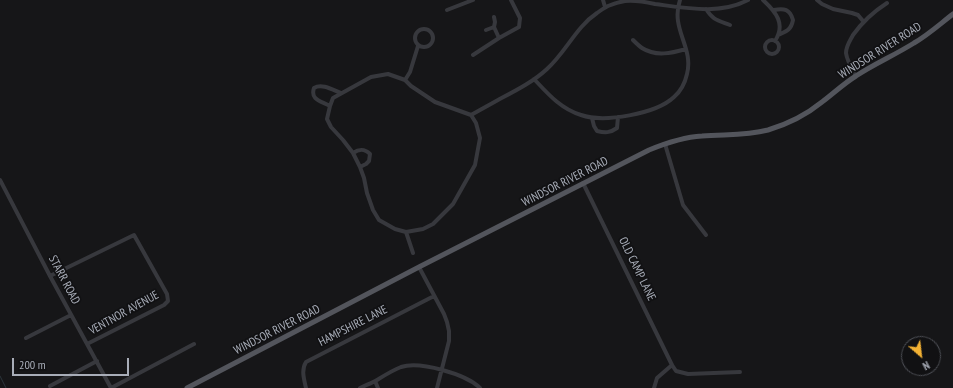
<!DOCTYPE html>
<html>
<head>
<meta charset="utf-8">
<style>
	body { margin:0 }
	#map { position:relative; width:953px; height:388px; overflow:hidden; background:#161618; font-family:"PT Sans Narrow",sans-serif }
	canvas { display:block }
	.north { position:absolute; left:901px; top:336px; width:40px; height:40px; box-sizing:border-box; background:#111113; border:1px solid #4d4f55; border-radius:50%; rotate:152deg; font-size:11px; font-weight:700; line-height:16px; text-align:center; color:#a8adb8 }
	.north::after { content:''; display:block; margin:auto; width:14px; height:18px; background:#f2b134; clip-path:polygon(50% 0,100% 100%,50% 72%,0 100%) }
	.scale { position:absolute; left:12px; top:358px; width:117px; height:18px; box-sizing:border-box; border:2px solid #a8adb8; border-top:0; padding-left:5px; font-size:12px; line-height:14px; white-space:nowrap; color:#a8adb8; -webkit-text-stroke:3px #111113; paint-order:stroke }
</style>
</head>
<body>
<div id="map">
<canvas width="953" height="388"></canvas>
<div class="north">N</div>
<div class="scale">200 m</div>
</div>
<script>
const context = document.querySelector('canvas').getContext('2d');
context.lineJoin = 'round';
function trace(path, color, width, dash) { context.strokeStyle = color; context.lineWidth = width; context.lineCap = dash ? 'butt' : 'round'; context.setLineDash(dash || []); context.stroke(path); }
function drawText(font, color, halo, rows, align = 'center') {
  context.font = font + ' "PT Sans Narrow",sans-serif'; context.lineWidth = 3.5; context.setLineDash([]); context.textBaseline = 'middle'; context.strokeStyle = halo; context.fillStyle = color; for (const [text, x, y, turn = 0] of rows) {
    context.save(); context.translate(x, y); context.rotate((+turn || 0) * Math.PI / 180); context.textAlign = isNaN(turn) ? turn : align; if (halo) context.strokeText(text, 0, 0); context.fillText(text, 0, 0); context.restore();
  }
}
const stream = new Path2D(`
	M 0,376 L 6,388`);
const minor = new Path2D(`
	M 603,0 L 605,7
	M 763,0 C 776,12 786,24 775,41
	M 817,0 L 822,4 L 833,9 L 852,13 L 858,15 L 863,21
	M 706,9 C 713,20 717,20 730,25
	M 447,10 L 473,0
	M 774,10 C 784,8 790,9 793,20 C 791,30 787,31 778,35
	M 494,17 L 495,22 L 494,27
	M415 38a9 9 0 1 1 18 0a9 9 0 1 1-18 0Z
	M 486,30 L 494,27 L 499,38
	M 633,40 C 636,43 639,46 642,48 C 656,57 672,53 686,49
	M765 47a7 7 0 1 1 14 0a7 7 0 1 1-14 0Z
	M 473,55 L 499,38 L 519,27 L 520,18 L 511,0
	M 856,76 C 852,69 847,61 846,53 C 846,46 850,41 853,35 C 863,21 873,12 887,3
	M 534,79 C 548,94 561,109 581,115 C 604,123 656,114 674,97 C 681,91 685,83 687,74 C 694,47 670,29 680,0
	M 405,80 L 410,72 L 418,46
	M 330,106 C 321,101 310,100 314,88 C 322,83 333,90 341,93
	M 471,115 L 435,102 L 411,86 L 405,80 L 388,74 L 371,77 L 333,98 L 330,106 L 327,119 L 331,127 L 343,140 L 353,153 L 360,167 L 364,178 L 367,193 L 373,210 L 379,220 L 395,229 L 406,232 L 423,229 L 433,224 L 453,204 L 475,165 L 480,138 L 476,123 L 471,115 C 480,110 489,105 498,100 C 515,91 533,82 547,69 C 566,52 576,27 597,13 C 601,10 604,8 608,6 C 613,4 619,2 625,1 C 635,0 646,2 655,4 C 686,8 720,15 748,0
	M 592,118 L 594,126 L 597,131 C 605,133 610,133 617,128 L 618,117
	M 665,144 L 683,205 L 706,235
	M 353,153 C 359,149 364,148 370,154 L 369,161 L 366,164 L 360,167
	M 0,180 L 50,276 L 111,388
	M 583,183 L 672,365 L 657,378 L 654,388
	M 406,232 L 413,253
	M 419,267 L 444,314 L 447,322 L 449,331 L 449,341 L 437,388
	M 50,276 L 134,235 L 167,294 L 168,301 L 164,305 L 87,344
	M 26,338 L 71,315
	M 672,365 L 676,371 L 688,374 L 740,372
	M 375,381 L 378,388
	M 50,386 L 97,361
	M 111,388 L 194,344
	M 306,388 C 304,379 301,370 306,362 L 434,296
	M 360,388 C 366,385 372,383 377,380 C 385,375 393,370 401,367 C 420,361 466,374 480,388`);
const major = new Path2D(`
	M 187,388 L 419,267 L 649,150 C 666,143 683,137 702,136 C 725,134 745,136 768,130 C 788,124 806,115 822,102 C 833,94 843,84 856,76 C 874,64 895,55 914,43 C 928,35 940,24 953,14`);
const streetNames = [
	["WINDSOR RIVER ROAD",880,51,-32],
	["WINDSOR RIVER ROAD",565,182,-27],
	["OLD CAMP LANE",637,269,64],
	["STARR ROAD",64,280,62],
	["VENTNOR AVENUE",124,313,-29],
	["HAMPSHIRE LANE",353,326,-27],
	["WINDSOR RIVER ROAD",277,330,-27]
];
trace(stream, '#2c353c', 1);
trace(minor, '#37383d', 4);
trace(major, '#53555c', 5);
drawText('12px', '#a8adb8', '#111113', streetNames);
</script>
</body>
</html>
